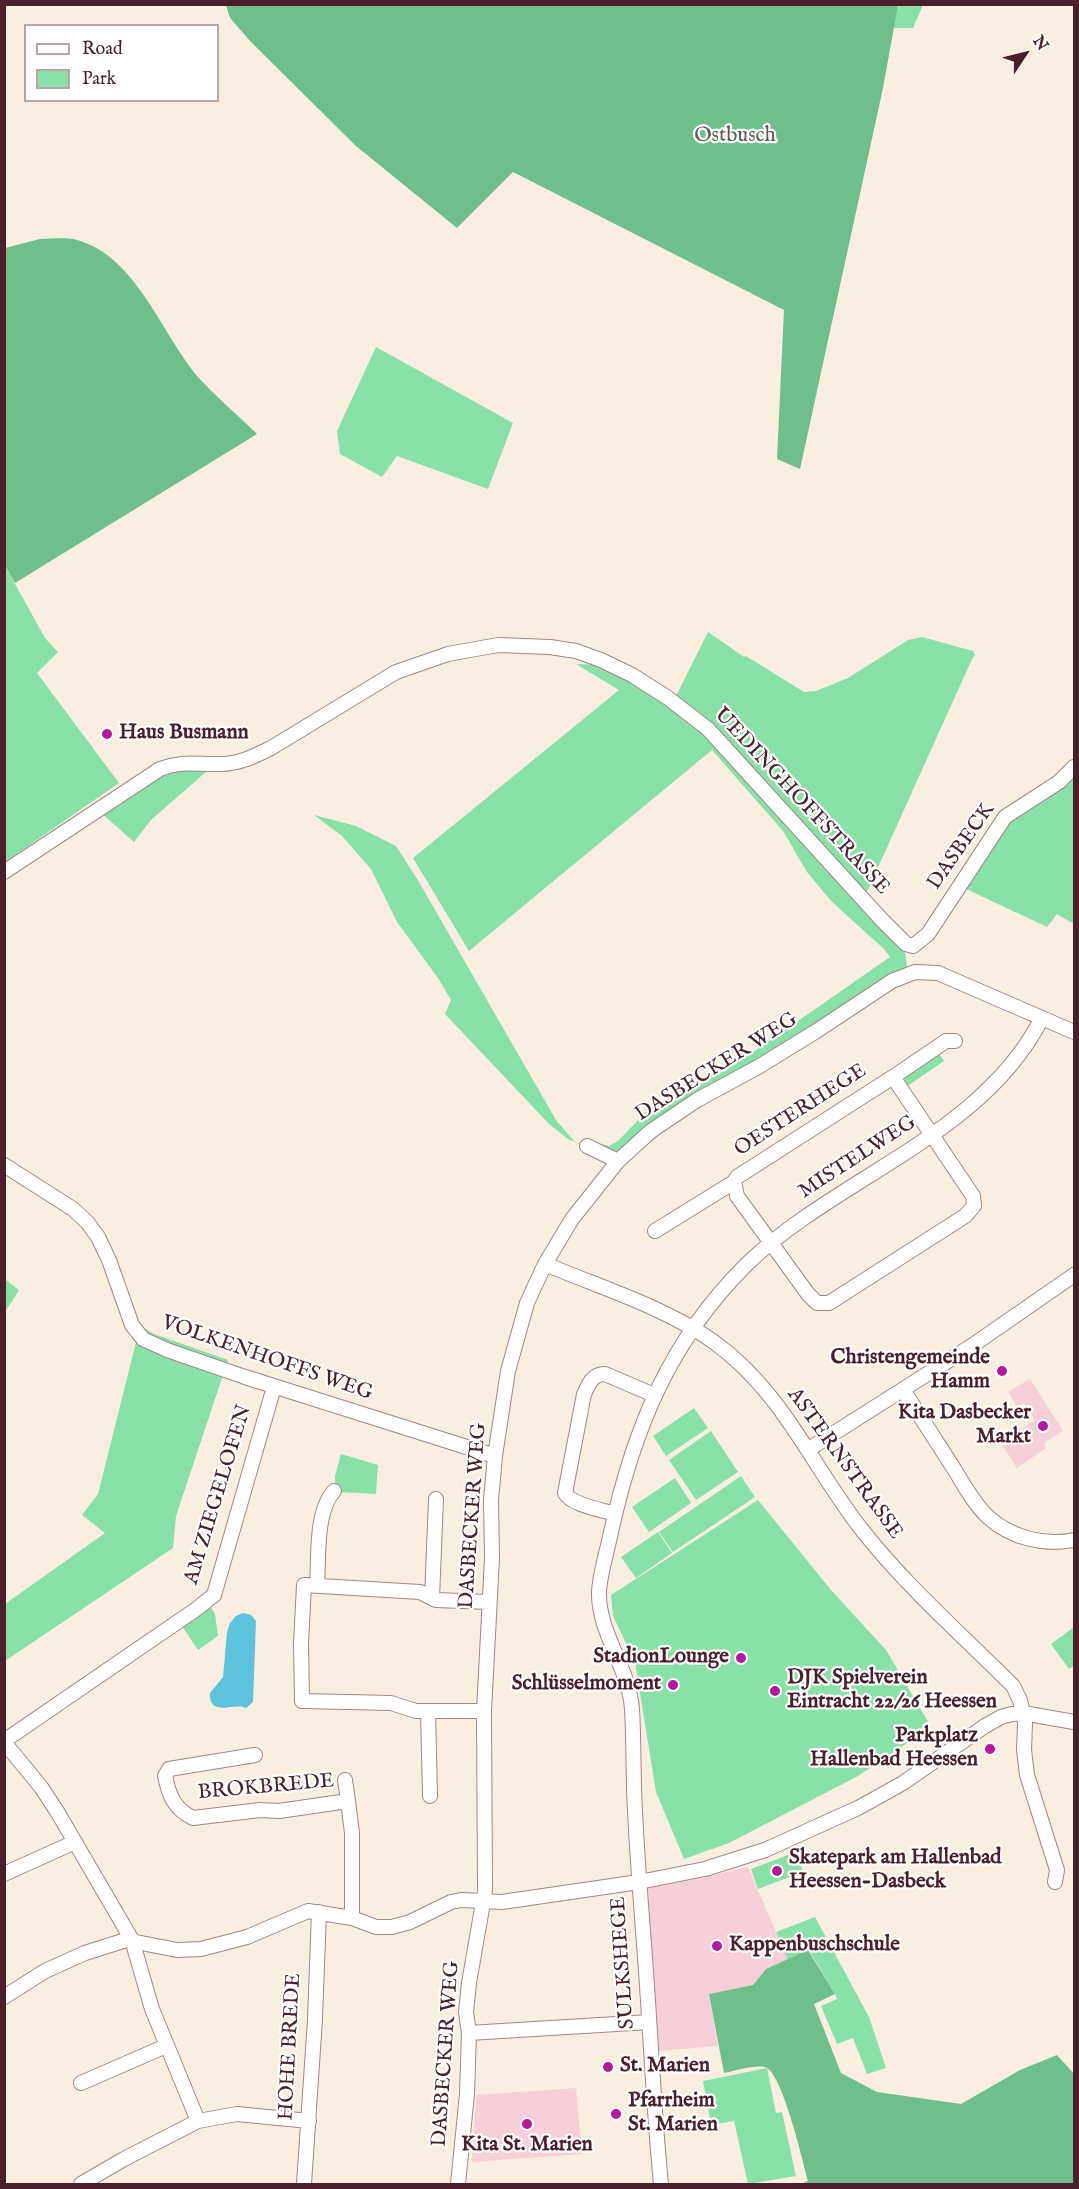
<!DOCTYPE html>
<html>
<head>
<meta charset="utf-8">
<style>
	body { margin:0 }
	#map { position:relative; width:1079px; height:2189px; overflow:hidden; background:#faeee1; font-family:"IM FELL English",serif }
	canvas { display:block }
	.frame { position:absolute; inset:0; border:6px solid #4a1f2b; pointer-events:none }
	.legend { position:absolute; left:24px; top:24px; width:195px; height:78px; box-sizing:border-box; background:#fff; border:2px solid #b7a5aa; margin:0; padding:8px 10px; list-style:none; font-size:18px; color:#4a1f2b }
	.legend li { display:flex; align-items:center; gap:12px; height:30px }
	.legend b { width:30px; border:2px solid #b7a5aa }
	.north { position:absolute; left:995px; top:24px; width:60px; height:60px; -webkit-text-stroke:4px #fff; paint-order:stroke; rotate:55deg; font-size:16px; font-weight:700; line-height:24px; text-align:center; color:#4a1f2b }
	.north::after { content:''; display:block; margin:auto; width:21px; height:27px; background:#4a1f2b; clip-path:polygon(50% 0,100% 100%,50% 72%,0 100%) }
</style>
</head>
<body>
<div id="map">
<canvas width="1079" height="2189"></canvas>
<div class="frame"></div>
<ul class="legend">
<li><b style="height:8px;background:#fff"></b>Road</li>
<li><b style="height:16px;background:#88e1a6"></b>Park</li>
</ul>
<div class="north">N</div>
</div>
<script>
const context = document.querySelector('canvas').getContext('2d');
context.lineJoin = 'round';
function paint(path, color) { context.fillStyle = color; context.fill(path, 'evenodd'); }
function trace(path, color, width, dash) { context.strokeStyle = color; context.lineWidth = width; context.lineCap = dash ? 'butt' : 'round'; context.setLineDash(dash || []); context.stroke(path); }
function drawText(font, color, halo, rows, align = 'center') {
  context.font = font + ' "IM FELL English",serif'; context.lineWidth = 4.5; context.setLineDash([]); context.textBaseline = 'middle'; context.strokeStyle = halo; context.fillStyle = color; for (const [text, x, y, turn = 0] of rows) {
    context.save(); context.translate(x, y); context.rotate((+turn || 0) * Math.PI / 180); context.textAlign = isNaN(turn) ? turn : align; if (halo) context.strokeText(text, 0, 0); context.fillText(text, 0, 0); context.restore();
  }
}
const built = new Path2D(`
	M 1030,1379 L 1063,1431 L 1044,1443 L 1046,1448 L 1017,1468 L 1001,1443 L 1035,1420 L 1024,1403 L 1017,1407 L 1008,1392 Z
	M 748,1867 L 788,1960 L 766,1969 L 753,1985 L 709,1994 L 718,2046 L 658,2051 L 648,1888 L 702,1878 Z
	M 576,2088 L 582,2154 L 472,2162 L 476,2095 Z`);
const green = new Path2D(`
	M 898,5 L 923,5 L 913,28 L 893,28 Z
	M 376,347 L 513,423 L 488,489 L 397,456 L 382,477 L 340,454 L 337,431 Z
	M 4,564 L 45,638 L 58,652 L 37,673 L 119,783 L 5,862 Z
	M 708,632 L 744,657 L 746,656 L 804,692 L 816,691 L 848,678 L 908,640 L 922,637 L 973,651 L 975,655 L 972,659 L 866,894 L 903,936 L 907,967 L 619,1155 L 597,1143 L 609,1146 L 618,1141 L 649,1109 L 702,1078 L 749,1055 L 890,957 L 884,949 L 831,901 L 807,872 L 783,831 L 712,750 L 469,951 L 413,858 L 619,690 L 576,664 L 601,665 L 669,702 L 677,694 Z
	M 181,768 L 207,771 L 151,820 L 134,842 L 100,812 L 171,770 Z
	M 1074,771 L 1074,924 L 1057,914 L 1047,927 L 964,888 L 998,831 Z
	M 314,815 L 356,826 L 396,846 L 419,882 L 556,1120 L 574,1141 L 604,1155 L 568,1139 L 549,1124 L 445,1014 L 451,1000 L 438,978 L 397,922 L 371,869 L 342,836 Z
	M 938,1052 L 944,1061 L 906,1087 L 902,1082 L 905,1073 Z
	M 5,1279 L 19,1290 L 5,1312 Z
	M 140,1326 L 154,1334 L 228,1360 L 176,1516 L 173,1548 L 5,1661 L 5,1604 L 105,1533 L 82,1515 L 98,1494 Z
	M 694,1408 L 708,1428 L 666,1456 L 653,1436 Z
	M 711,1431 L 738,1472 L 696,1500 L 669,1460 Z
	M 341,1454 L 378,1465 L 376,1494 L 338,1492 L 335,1488 L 335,1476 Z
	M 741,1476 L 755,1497 L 673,1552 L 659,1532 Z
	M 675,1478 L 691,1503 L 649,1532 L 632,1507 Z
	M 758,1500 L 831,1590 L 886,1650 L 931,1727 L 858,1776 L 729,1843 L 684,1859 L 656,1792 L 635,1662 L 613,1616 L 611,1595 Z
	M 658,1532 L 672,1553 L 636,1578 L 621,1557 Z
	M 209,1604 L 215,1614 L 218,1636 L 198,1650 L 180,1623 Z
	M 1074,1627 L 1074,1666 L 1069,1669 L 1051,1644 Z
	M 796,1852 L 803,1872 L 758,1889 L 751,1869 Z
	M 815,1917 L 869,2017 L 886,2068 L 867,2074 L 853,2038 L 837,2044 L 821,2006 L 837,1999 L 835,1994 L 809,1950 L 788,1960 L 776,1932 Z
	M 767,2068 L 776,2113 L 782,2112 L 796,2176 L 748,2184 L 734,2121 L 711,2125 L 703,2081 Z`);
const forest = new Path2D(`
	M 226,5 L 898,5 L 883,88 L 800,469 L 777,459 L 784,310 L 513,172 L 457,228 L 356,146 L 251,42 L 230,18 Z
	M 40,239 C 51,239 66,237 77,240 C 136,256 161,333 198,377 C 216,397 238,415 257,434 L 15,583 L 4,564 L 5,248 Z
	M 808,1950 L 835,1994 L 814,2004 L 841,2073 L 877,2092 L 961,2104 L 1020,2070 L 1057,2055 L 1074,2074 L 1074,2184 L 801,2184 L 808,2181 C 803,2162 782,2071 765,2067 C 753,2065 735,2071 724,2073 L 709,1994 L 753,1985 L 766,1969 Z`);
const water = new Path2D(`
	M 243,1613 L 251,1615 L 256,1621 L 253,1702 L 246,1708 C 234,1702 209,1718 210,1693 L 223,1677 L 227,1632 L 230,1623 L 236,1616 Z`);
const minor = new Path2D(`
	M 4,872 L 160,769 C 183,760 197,765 221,764 C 239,764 255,756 271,748 L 396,672 L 448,654 L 498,645 L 550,647 L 576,651 L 601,660 L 632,675 L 668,698 L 708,729 L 881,919 L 906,944 L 913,946
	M 913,946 L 928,934 L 1005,817 L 1059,782 L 1074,767
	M 893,1077 L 973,1196 L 974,1206 L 965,1216 L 829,1303 L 817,1303 L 808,1294 L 737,1196 L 734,1182 L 737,1177 Z
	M 893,1077 L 946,1041 L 955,1041
	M 587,1146 L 618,1161
	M 4,1165 L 73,1209 L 87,1222 L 98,1237 L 109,1260 L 132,1325 L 143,1339 L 167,1350 L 245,1377 L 495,1456
	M 655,1231 L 734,1182
	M 545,1264 C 599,1287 667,1308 714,1342 C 784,1393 811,1465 862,1530 C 907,1587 962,1635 1013,1686 L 1020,1700 L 1025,1723 L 1024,1750 L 1027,1775 L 1057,1870 L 1055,1882
	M 903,1390 C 921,1417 938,1444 956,1472 C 965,1487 975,1505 988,1517 C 1011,1538 1045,1546 1074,1540
	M 809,1449 L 973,1345 L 1074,1275
	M 615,1514 C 603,1510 571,1505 565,1493 L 584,1394 C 589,1384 592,1374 605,1374 L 654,1395
	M 317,1585 C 319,1558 315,1512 334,1491
	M 432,1598 L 436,1499
	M 428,1711 L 430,1796
	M 484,1711 L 416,1711 L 391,1703 L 302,1701 L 301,1643 L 304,1585 L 420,1592 L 436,1600 L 489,1602
	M 4,1741 L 195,1610 L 214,1595 L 274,1387
	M 4,1742 L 41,1787 L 58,1813 L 132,1940 L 152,2009 L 198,2121
	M 255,1755 L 169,1769 L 165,1776 C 169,1795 174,1809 193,1818 L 260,1810 L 279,1811 L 348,1801 L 352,1833 L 352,1918
	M 345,1780 L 348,1801
	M 4,1874 L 75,1842
	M 4,1997 L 45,1971 L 85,1953 L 126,1940 L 177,1950 L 201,1949 L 247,1937 L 308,1911 L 352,1918 L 376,1927 L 392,1927 L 410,1922 L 451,1902 L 461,1900 L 502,1902 L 639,1882 L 705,1869 L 765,1850 L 858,1808 L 903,1783 L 985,1726 L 1001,1717 L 1012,1714 L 1023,1713 L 1074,1722
	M 469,2033 L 649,2022
	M 81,2083 L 166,2046
	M 81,2184 L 124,2159 L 198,2121 L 237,2114 L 309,2121
	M 304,2184 L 315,2019 L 319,1912
	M 458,2184 L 467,2094 L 469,2033 L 466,2012 L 469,1983 L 485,1891 L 484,1711 L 492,1558 L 491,1500 L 495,1456 L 508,1371 L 527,1303 L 545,1264 L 572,1219 L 618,1161 L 651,1131 L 697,1100 L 758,1067 L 815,1032 L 892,981 L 915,972 L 938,973 L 1074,1032
	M 661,2184 C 655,2124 652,2062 648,2001 C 644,1938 638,1875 635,1811 C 633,1777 634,1743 632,1709 C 629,1667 598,1633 599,1592 C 600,1573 607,1552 611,1532 C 634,1428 670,1340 747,1264 C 838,1176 982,1136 1042,1018`);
const markers = [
	[107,734,6,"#b5179e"],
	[1002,1371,6,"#b5179e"],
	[1043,1426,6,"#b5179e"],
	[741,1658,6,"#b5179e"],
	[673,1685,6,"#b5179e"],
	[775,1691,6,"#b5179e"],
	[990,1749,6,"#b5179e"],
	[777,1871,6,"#b5179e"],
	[717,1946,6,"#b5179e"],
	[608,2067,6,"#b5179e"],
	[616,2114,6,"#b5179e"],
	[527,2124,6,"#b5179e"]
];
const parkNames = [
	["Ostbusch",735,137]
];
const poiNames = [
	["Haus Busmann",119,734],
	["Christengemeinde",990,1359,"right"],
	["Hamm",990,1383,"right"],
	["Kita Dasbecker",1031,1414,"right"],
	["Markt",1031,1438,"right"],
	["StadionLounge",729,1658,"right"],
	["DJK Spielverein",787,1679],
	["Eintracht 22/26 Heessen",787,1703],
	["Schlüsselmoment",661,1685,"right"],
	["Parkplatz",978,1737,"right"],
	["Hallenbad Heessen",978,1761,"right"],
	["Skatepark am Hallenbad",789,1859],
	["Heessen-Dasbeck",789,1883],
	["Kappenbuschschule",729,1946],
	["St. Marien",620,2067],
	["Pfarrheim",628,2102],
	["St. Marien",628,2126],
	["Kita St. Marien",527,2146,"center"]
];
const streetNames = [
	["UEDINGHOFFSTRASSE",801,802,47],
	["DASBECK",962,847,-55],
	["DASBECKER WEG",717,1068,-32],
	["OESTERHEGE",801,1111,-33],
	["MISTELWEG",858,1158,-33],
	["VOLKENHOFFS WEG",267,1359,19],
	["ASTERNSTRASSE",844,1464,54],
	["AM ZIEGELOFEN",219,1495,-73],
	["DASBECKER WEG",474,1516,-86],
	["BROKBREDE",266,1788,-5],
	["SULKSHEGE",624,1963,-94],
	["HOHE BREDE",291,2047,-87],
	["DASBECKER WEG",447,2054,-86]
];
paint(built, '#f6cfd9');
paint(green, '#88e1a6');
paint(forest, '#6ebf8b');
paint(water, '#5dc2db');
trace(minor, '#a28686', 16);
trace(minor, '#fff', 14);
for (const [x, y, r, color] of markers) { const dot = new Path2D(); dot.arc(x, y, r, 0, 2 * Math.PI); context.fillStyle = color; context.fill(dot); trace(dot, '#fff', 2); }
drawText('21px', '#5d5950', '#fff', parkNames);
drawText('bold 21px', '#4a1f2b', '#fff', poiNames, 'left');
drawText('21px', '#4a1f2b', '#fff', streetNames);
</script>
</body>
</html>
